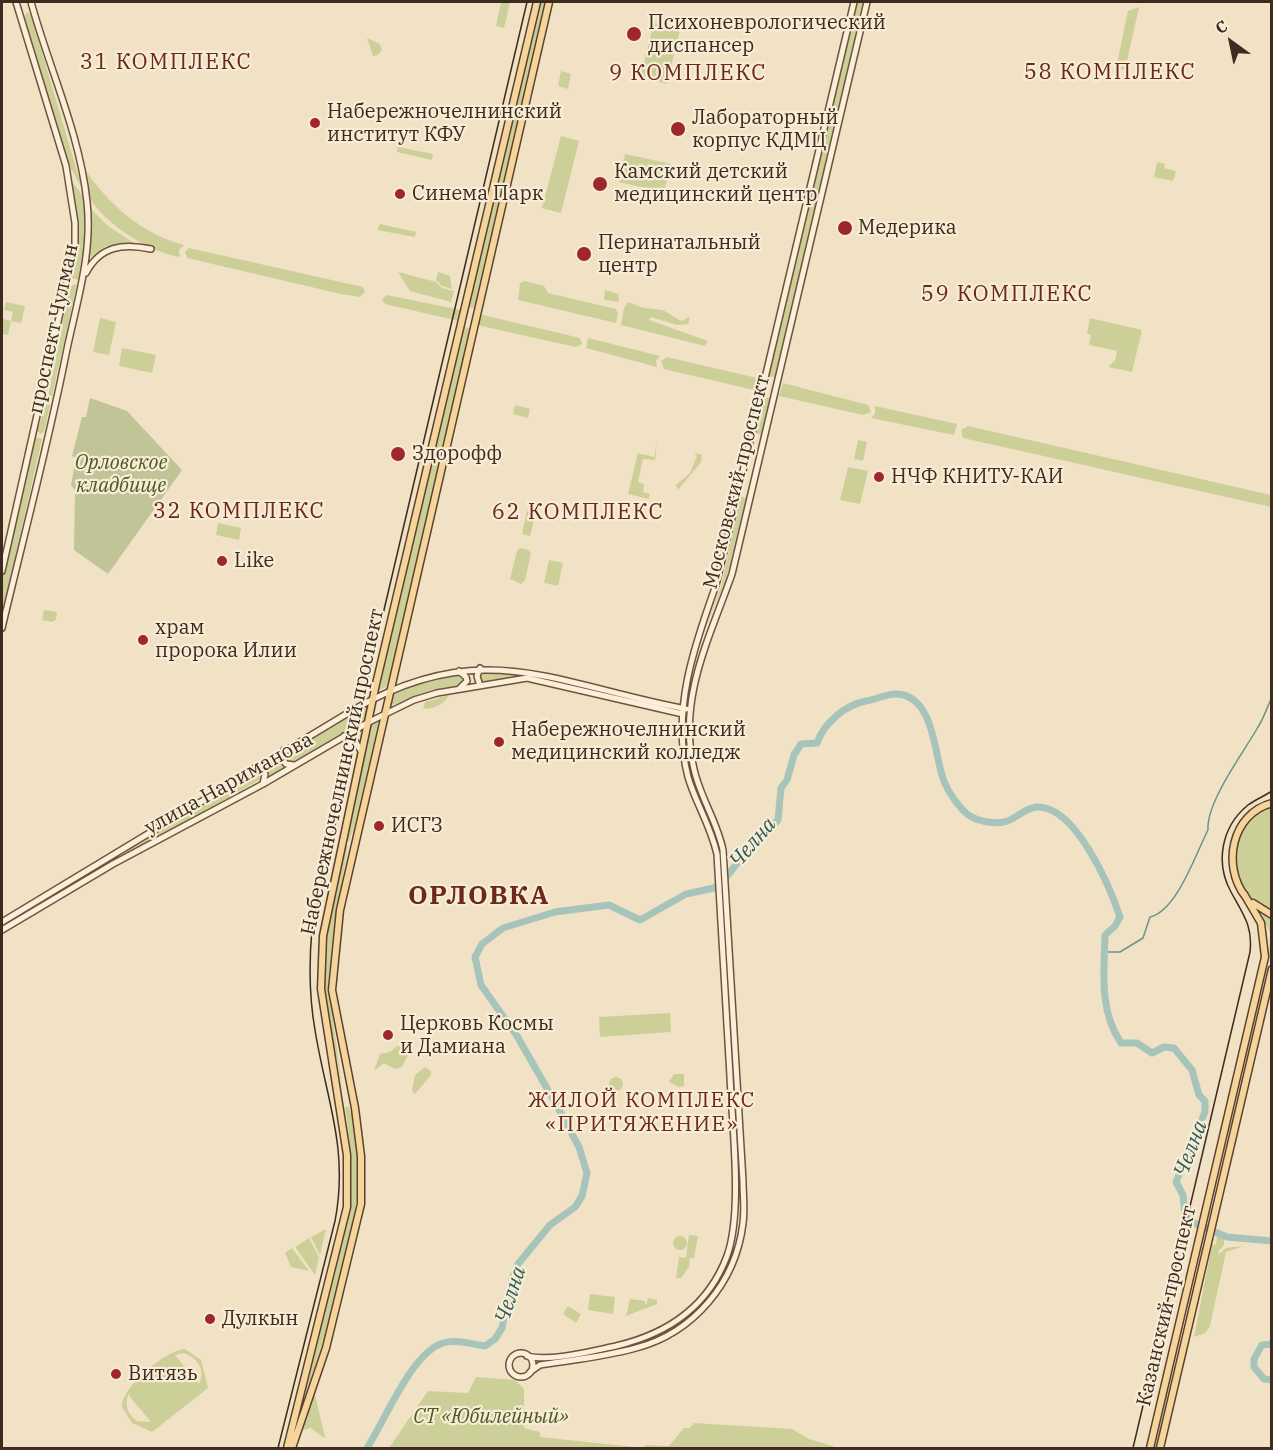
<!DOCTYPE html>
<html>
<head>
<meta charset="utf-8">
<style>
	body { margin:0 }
	#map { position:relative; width:1273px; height:1450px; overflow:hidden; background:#f1e2c5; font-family:"IBM Plex Serif",serif }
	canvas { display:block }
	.frame { position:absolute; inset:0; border:3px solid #3c2b1e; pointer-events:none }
	.north { position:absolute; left:1201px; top:12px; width:60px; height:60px; -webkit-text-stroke:4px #f7ecd5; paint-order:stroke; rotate:327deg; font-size:16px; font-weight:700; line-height:24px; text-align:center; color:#3c2b1e }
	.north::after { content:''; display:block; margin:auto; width:21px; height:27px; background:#3c2b1e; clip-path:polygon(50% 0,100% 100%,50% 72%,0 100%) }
</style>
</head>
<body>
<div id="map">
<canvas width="1273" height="1450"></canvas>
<div class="frame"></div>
<div class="north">С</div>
</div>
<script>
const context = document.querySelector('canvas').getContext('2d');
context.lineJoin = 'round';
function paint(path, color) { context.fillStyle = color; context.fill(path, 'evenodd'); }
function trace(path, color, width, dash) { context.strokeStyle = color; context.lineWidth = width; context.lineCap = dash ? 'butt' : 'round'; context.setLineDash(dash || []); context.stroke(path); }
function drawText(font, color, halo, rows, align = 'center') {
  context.font = font + ' "IBM Plex Serif",serif'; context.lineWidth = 4.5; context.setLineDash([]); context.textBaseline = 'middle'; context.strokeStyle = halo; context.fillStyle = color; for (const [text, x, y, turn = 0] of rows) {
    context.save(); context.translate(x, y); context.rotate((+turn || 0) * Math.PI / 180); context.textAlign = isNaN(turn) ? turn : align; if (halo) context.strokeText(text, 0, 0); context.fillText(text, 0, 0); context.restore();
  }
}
const green = new Path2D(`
	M 501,2 L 510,2 L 504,28 L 496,26 Z
	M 540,2 L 545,2 L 474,308 L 469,307 Z
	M 857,2 L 863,2 L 775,377 L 769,376 Z
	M 1139,7 L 1125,70 L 1116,68 L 1128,11 Z
	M 27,12 L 31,15 L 82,188 C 52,140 41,72 24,18 Z
	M 654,23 L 680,30 L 667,84 L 640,77 Z
	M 367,38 L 380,44 L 382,50 L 378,55 L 373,56 Z
	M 561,71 L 571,74 L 568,89 L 558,86 Z
	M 561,136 L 579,141 L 561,213 L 542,208 Z
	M 398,147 L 433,154 L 432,160 L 397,152 Z
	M 625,154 L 671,164 L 664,192 L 619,182 Z
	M 1157,162 L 1165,164 L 1164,168 L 1176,171 L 1173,181 L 1154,177 Z
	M 83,167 C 108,203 139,233 184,245 L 179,250 L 180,257 C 149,252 108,226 90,199 C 85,191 85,177 83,167 Z
	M 71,180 C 75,186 82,193 84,200 C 91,225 83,256 79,280 L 71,278 L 78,240 Z
	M 89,207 L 108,226 L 137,245 L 106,246 L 89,258 Z
	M 380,224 L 416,232 L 415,237 L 377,230 Z
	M 189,248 L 363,287 L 365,292 L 360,297 L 341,294 L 187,258 L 185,252 Z
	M 398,272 L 436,282 L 442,288 L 454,291 L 451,302 L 410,291 Z
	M 438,272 L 450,276 L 452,289 L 442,286 L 436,280 Z
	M 525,281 L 544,286 L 548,293 L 616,309 L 618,313 L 616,323 L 518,300 L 520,283 Z
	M 77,284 L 44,432 L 41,434 L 37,431 L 48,397 L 70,286 Z
	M 605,290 L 618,294 L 619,302 L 604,300 Z
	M 387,295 L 461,310 L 459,321 L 385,304 L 382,299 Z
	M 6,302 L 25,306 L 21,323 L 11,321 L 8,335 L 2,334 L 3,319 L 11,321 L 13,312 L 4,310 Z
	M 628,302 L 644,308 L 663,310 L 681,321 L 690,317 L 688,324 L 677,325 L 651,317 L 649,320 L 708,341 L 705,346 L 621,325 L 624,308 Z
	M 479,314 L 580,338 L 582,344 L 576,347 L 477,325 Z
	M 100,318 L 116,322 L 109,355 L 93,352 Z
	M 1090,318 L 1142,330 L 1132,372 L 1108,367 L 1115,360 L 1117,351 L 1089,345 L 1091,335 L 1087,334 Z
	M 464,327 L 470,328 L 390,675 L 386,687 L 379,690 Z
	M 588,338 L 660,356 L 656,361 L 657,367 L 586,348 Z
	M 122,348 L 156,355 L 152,373 L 119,366 Z
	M 667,357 L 761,379 L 758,391 L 664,369 L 661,361 Z
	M 783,383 L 868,405 L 871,412 L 863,415 L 779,396 Z
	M 764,397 L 771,398 L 762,435 L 755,433 Z
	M 515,405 L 530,409 L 528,418 L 513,414 Z
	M 875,406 L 957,424 L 954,435 L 871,418 L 875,414 Z
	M 968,426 L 1271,495 L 1271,507 L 963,438 L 961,430 Z
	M 35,437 L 42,439 L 2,615 L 2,580 Z
	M 858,440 L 867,442 L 863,461 L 854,459 Z
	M 657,442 L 655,460 L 643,459 L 638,482 L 644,484 L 643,492 L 650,494 L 649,499 L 628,494 L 638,453 L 654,457 Z
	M 694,453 L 702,455 L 701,462 L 678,490 L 676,485 L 690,473 L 697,456 Z
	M 848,467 L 868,471 L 860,504 L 840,500 Z
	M 741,496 L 746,498 L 726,580 L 704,630 L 721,587 Z
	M 527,511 L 536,513 L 530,536 L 522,534 Z
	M 218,523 L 241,528 L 239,540 L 216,535 Z
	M 520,548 L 529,550 L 531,554 L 525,580 L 521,584 L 510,579 L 517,551 Z
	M 549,560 L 563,563 L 558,586 L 544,583 Z
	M 44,610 L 57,612 L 56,620 L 52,622 L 42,620 Z
	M 481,671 L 520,675 L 481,682 Z
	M 459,674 L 465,680 L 462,685 L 429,691 L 390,706 L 392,692 Z
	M 449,695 C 446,703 431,711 423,708 L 425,702 Z
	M 368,706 L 366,719 L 291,763 L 286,760 L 287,752 Z
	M 379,720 L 355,825 L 349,841 L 345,840 L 371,724 Z
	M 280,755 L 281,762 L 288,766 L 267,778 L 266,771 L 261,766 Z
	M 254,771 L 261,771 L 261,779 L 130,853 L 126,852 L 128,847 L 190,813 Z
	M 1271,807 L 1271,912 C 1263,907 1255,904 1249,896 C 1226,866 1234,821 1271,807 Z
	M 344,845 L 348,847 L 334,925 L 328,984 L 343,1092 L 337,1058 L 332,1050 L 324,996 L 323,965 L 327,926 Z
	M 1261,913 L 1271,918 L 1271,951 L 1211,1214 L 1269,956 L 1270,933 Z
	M 670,1013 L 671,1032 L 600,1037 L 599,1017 Z
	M 397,1046 L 407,1049 L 408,1055 L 402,1067 L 395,1069 L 384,1063 L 374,1071 L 380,1054 L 390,1052 Z
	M 425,1067 L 431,1071 L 431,1075 L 415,1094 L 412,1091 L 415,1075 Z
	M 674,1074 L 684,1074 L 684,1086 L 679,1087 L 669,1082 Z
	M609 1084a7 7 0 1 1 14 0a7 7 0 1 1-14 0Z
	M 348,1106 C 383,1176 324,1343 298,1415 C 297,1398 312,1360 317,1341 C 339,1261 360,1192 345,1108 Z
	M 326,1229 L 320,1255 L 311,1237 Z
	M 689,1235 L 698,1236 L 694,1258 L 690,1258 L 689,1267 L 681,1278 L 676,1278 L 679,1257 L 686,1258 Z
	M 1217,1235 L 1224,1238 L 1224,1245 L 1218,1252 L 1219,1254 L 1226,1248 L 1244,1246 L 1226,1252 L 1210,1326 L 1205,1333 L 1194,1337 L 1212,1245 L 1216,1244 Z
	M673 1243a7 7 0 1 1 14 0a7 7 0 1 1-14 0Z
	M 309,1238 L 319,1257 L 315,1275 L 295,1247 Z
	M 292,1248 L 309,1271 L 291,1267 L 285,1253 Z
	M 1196,1265 L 1156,1448 L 1154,1448 Z
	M 590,1294 L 615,1297 L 613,1314 L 588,1310 Z
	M 648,1298 L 657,1300 L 657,1304 L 626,1316 L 630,1299 L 645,1301 L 646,1306 Z
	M 568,1306 L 581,1314 L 576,1323 L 563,1314 Z
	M 185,1349 L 201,1360 L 208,1388 L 152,1432 L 132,1423 L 122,1407 C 121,1387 166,1350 185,1349 ZM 184,1353 C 198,1358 206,1371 199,1384 L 175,1355 ZM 129,1393 L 130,1397 L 151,1422 L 137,1421 C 127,1413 124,1405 129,1393 Z
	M 476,1377 L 515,1380 L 524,1389 L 524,1428 L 540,1432 L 540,1437 L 644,1448 L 645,1445 L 669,1446 L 684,1428 L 690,1428 L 694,1423 L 792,1429 L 809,1439 L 833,1446 L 834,1448 L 389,1448 L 428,1391 L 468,1393 Z
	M 314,1391 L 325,1437 L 324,1438 L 311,1428 L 298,1431 Z`);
const cemetery = new Path2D(`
	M 90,398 L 127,411 L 182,470 L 108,574 L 74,550 L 75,490 L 71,485 L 76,458 L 72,456 L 82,417 L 86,417 Z`);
const stream = new Path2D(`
	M 1104,952 L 1120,952 L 1143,938 L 1150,917 C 1177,911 1196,853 1208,830 C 1206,802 1244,752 1258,727 C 1264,718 1267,707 1272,697`);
const river = new Path2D(`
	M 1272,1344 L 1262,1345 L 1254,1359 L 1254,1367 L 1264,1379 L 1272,1380
	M 367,1448 C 385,1421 411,1353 443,1343 C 456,1339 472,1344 485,1346 L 495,1339 L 502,1328 L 512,1279 L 518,1264 L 550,1225 L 575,1207 L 582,1196 L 587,1173 L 579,1147 L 556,1104 L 517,1036 L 481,985 L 475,957 L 482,944 L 503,928 L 555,912 L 609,905 L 640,920 L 686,894 L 714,888 L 724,880 L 746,852 L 778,820 L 781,788 L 787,780 L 794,755 L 801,744 L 817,743 C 824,723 845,705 866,701 C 876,700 887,693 897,694 C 933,696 934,750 942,775 C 945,787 956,804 966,813 C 974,821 993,824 1004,822 C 1013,821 1023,809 1036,807 C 1075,804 1110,887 1120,917 L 1115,926 L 1105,935 C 1104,973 1099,1010 1121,1043 L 1137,1043 L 1152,1053 L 1164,1047 L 1174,1048 L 1192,1070 L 1199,1095 L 1205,1101 L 1205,1112 L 1176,1182 L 1183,1195 L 1185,1215 L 1196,1224 L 1227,1237 L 1272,1241`);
const secondary = new Path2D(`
	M 86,273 C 100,246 123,243 151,249
	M 2,571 L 75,246 L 75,223 L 66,166 L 16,2
	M 2,628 C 23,539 47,449 65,359 C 75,307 93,256 87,202 C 80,134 49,68 31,2
	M 459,671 L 466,677 L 467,681 L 460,688
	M 480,686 L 477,676 L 480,668
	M 344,736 L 354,739 L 361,751
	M 284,750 L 283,760 L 286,764 L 294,765
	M 255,768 L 262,769 L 265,774 L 263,784
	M 2,922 L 353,710 C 483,635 554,684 686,709
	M 2,930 L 113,864 L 263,784 L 369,722 L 414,700 L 437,693 L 527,678 L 683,714
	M509 1365a12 12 0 1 1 24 0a12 12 0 1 1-24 0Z
	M 527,1356 C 550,1362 592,1351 616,1346 C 667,1334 708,1307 727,1256 C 743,1212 732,1125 730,1076 C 725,1002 722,928 717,854 C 710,824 696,804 688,777 C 671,712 694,646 716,585 L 854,2
	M 530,1372 L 540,1365 C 572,1360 604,1357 636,1348 C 693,1333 736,1283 743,1223 C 745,1209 743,1195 743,1181 L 723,850 C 717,821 700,797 694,769 C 677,699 710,637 732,574 L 867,2`);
const primary = new Path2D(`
	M 1245,896 C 1222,866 1231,814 1272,803
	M 1253,903 L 1272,915
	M 287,1448 L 347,1207 L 347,1155 L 321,989 L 323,936 L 376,684 L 537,2
	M 292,1448 L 326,1348 L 361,1204 L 361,1156 L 355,1108 L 332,990 L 340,910 L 549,2
	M 1150,1448 L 1265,957 L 1261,923 L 1244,894
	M 1160,1448 L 1272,969`);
const tram = new Path2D(`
	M 278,1448 L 335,1221 C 349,1148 326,1099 315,1030 C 309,996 309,962 312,929 L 356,729 L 527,2
	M 1133,1448 L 1250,952 C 1253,926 1243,914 1231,892 C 1215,863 1221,827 1248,805 C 1255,800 1264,796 1272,791`);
const markers = [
	[634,34,8,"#9f262d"],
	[315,123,6,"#9f262d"],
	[678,129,8,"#9f262d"],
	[600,184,8,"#9f262d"],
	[400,194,6,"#9f262d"],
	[845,228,8,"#9f262d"],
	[584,254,8,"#9f262d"],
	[398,454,8,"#9f262d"],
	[879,477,6,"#9f262d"],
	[222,561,6,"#9f262d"],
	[143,640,6,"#9f262d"],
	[499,742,6,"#9f262d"],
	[379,826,6,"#9f262d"],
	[388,1035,6,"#9f262d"],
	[210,1319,6,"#9f262d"],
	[116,1374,6,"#9f262d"]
];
const poiNames = [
	["Психоневрологический",648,23],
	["диспансер",648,46],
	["Набережночелнинский",327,112],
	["институт КФУ",327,135],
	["Лабораторный",692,118],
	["корпус КДМЦ",692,141],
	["Камский детский",614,172],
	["медицинский центр",614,195],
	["Синема Парк",412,194],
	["Медерика",858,228],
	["Перинатальный",598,243],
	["центр",598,266],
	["Здорофф",412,454],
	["НЧФ КНИТУ-КАИ",891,477],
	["Like",234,561],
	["храм",155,628],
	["пророка Илии",155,651],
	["Набережночелнинский",511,730],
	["медицинский колледж",511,753],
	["ИСГЗ",391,826],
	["Церковь Космы",400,1024],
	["и Дамиана",400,1047],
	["Дулкын",222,1319],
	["Витязь",128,1374]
];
const streetNames = [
	["проспект Чулман",54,329,-78],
	["Московский проспект",737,482,-76],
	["Набережночелнинский проспект",343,772,-78],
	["улица Нариманова",229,784,-29],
	["Казанский проспект",1167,1306,-77]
];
const parkNames = [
	["Орловское",121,463],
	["кладбище",121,486],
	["СТ «Юбилейный»",491,1417]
];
const waterNames = [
	["Челна",753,843,-49],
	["Челна",1191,1149,-69],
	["Челна",511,1295,-72]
];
const neighbourhoodNames = [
	["ЖИЛОЙ КОМПЛЕКС",642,1101],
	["«ПРИТЯЖЕНИЕ»",642,1125]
];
const quarterNames = [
	["31 КОМПЛЕКС",166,63],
	["58 КОМПЛЕКС",1110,73],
	["9 КОМПЛЕКС",688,74],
	["59 КОМПЛЕКС",1007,295],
	["32 КОМПЛЕКС",239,512],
	["62 КОМПЛЕКС",578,513]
];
const districtNames = [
	["ОРЛОВКА",479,896]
];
paint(green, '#ccd098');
paint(cemetery, '#c1c497');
trace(stream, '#6c9388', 1.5);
trace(river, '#a7c4ba', 7);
trace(secondary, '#6f543d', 8);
trace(primary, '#5a412e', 9);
trace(secondary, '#fbefd9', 5);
trace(primary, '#f5d59b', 6);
trace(tram, '#3c2b1e', 1.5);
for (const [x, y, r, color] of markers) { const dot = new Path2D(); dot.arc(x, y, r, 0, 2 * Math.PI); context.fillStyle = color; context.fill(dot); trace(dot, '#f7ecd5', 2); }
drawText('20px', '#3c2b1e', '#f7ecd5', poiNames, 'left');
drawText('20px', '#3c2b1e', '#f7ecd5', streetNames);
drawText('italic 20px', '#4e5924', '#f7ecd5', parkNames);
drawText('italic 21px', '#2d5c57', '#f7ecd5', waterNames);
context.letterSpacing = '1.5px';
drawText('21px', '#6b281b', '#f7ecd5', neighbourhoodNames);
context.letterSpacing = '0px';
context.letterSpacing = '1.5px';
drawText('22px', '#6b281b', '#f7ecd5', quarterNames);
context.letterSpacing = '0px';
context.letterSpacing = '1.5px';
drawText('bold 26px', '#6b281b', '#f7ecd5', districtNames);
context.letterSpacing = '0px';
</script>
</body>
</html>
